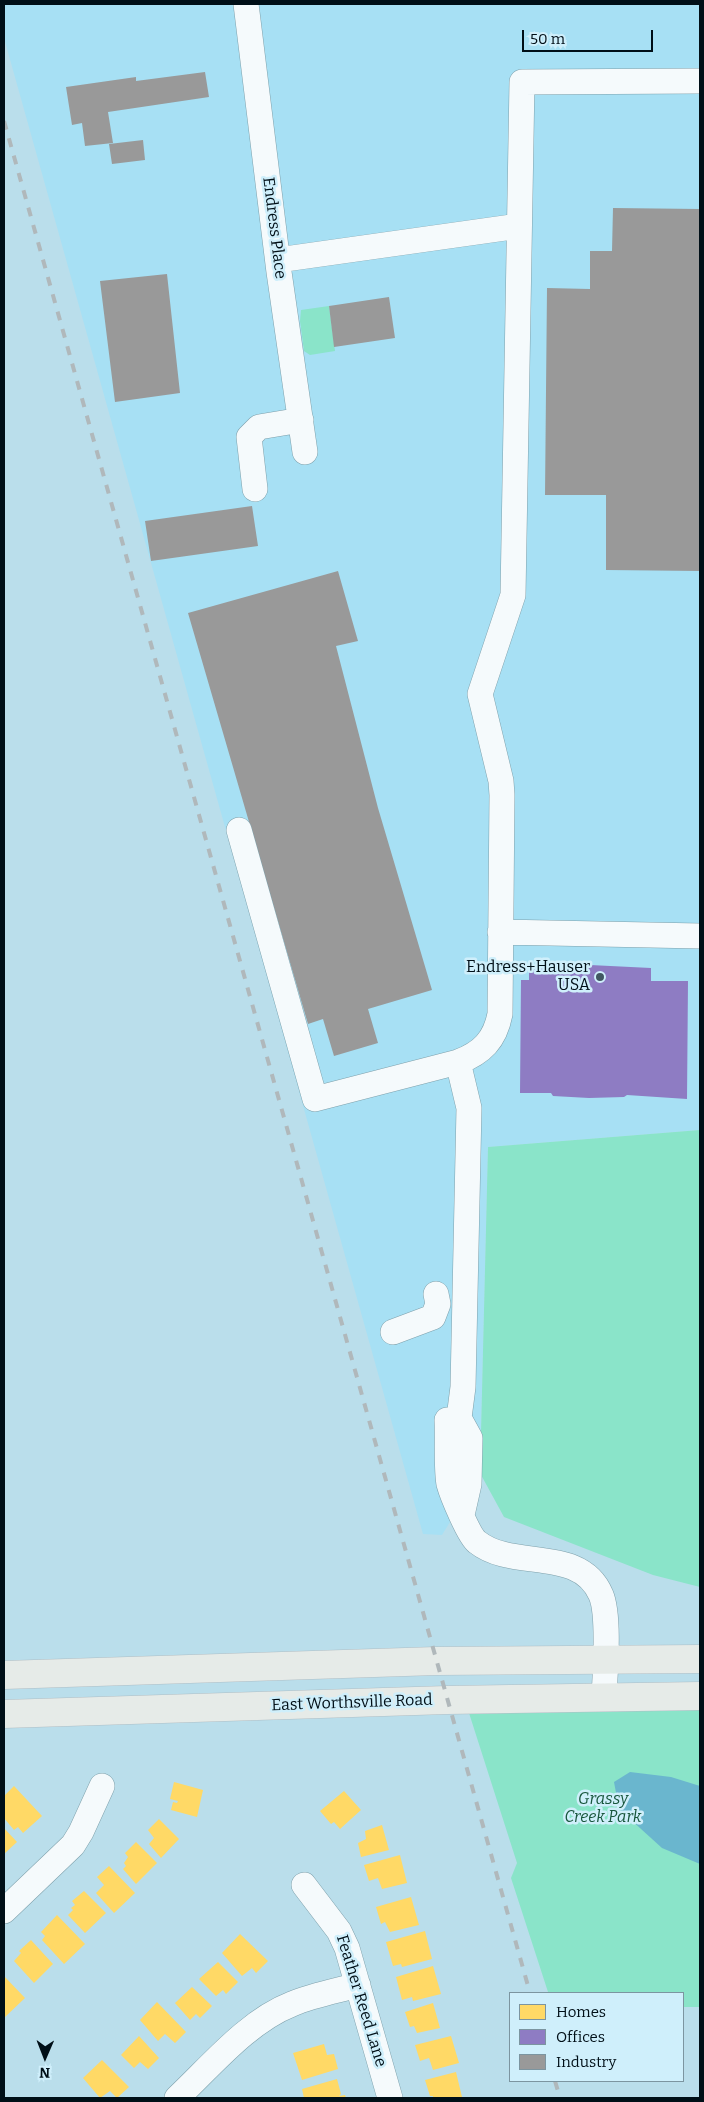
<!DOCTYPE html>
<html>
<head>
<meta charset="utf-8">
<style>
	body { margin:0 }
	#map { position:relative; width:704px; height:2102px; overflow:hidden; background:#badeeb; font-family:Bitter,serif }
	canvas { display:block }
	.frame { position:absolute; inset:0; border:5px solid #000f17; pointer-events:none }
	.legend { position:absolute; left:509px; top:1992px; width:175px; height:90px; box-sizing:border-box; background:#cfeffb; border:1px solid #7c95a0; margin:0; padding:6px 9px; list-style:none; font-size:15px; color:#000f17 }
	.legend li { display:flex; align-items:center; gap:10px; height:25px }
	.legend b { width:25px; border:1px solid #7c95a0 }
	.north { position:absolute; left:20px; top:2032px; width:50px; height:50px; -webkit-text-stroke:4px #cfeffb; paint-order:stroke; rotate:181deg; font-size:14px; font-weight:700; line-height:20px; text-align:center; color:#000f17 }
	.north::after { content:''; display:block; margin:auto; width:18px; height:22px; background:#000f17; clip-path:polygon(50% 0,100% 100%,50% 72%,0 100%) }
	.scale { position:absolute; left:522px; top:30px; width:131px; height:22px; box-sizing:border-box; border:2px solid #000f17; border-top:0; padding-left:6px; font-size:15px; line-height:18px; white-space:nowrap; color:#000f17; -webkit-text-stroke:4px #cfeffb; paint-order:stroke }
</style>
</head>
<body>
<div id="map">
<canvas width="704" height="2102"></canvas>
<div class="frame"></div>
<ul class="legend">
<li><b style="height:14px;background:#ffd966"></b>Homes</li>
<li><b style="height:14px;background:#8e7cc3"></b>Offices</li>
<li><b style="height:14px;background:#999"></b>Industry</li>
</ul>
<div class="north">N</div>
<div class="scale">50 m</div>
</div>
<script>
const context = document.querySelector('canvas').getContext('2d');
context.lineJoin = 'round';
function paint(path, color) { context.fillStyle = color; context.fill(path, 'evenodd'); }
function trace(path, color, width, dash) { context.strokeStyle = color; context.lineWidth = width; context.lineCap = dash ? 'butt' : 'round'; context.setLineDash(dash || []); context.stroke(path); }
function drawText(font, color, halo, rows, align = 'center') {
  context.font = font + ' Bitter,serif'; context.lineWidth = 5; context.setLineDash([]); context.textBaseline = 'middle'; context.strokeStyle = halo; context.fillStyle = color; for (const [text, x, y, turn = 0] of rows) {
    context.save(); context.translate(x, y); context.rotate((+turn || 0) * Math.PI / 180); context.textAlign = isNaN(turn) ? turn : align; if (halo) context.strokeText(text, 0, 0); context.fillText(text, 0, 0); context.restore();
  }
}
const built = new Path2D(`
	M 4,4 L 700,4 L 700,1130 L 488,1147 L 480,1473 L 442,1535 L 423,1534 L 4,38 Z`);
const green = new Path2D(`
	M 329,306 L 335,351 L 310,355 L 304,351 L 300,321 L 301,310 Z
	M 700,1130 L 700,1587 L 653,1575 L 504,1517 L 480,1473 L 488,1147 Z
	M 700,1708 L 700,2007 L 683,2007 L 683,1993 L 551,1993 L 548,1992 L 511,1878 L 517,1863 L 469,1713 Z`);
const water = new Path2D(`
	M 630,1772 L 671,1777 L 700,1786 L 700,1864 L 662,1848 L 619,1809 L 614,1782 Z`);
const homes = new Path2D(`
	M 174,1782 L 203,1790 L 197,1817 L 171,1810 L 173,1802 L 177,1803 L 178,1801 L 170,1799 Z
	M 14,1786 L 42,1816 L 23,1833 L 18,1827 L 14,1830 L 4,1818 L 4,1796 Z
	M 344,1791 L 361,1810 L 340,1829 L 334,1822 L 331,1824 L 320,1811 Z
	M 159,1819 L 179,1839 L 161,1858 L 149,1844 L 154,1838 L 148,1830 Z
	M 382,1825 L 389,1850 L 361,1857 L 358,1843 L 366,1839 L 365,1831 Z
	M 4,1828 L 17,1842 L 4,1854 Z
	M 136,1842 L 157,1863 L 136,1884 L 123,1869 L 126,1866 L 124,1863 L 128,1857 L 125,1853 Z
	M 400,1855 L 407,1883 L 382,1889 L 378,1878 L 369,1881 L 364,1865 Z
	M 109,1866 L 135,1893 L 114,1913 L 96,1893 L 104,1885 L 97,1877 Z
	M 84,1891 L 106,1913 L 85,1933 L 68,1915 L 73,1910 L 71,1908 L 75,1905 L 72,1901 Z
	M 411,1897 L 419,1925 L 390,1932 L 385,1922 L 381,1924 L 376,1907 Z
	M 57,1915 L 85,1944 L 64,1964 L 42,1940 L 45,1936 L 41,1932 Z
	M 425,1931 L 432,1959 L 402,1967 L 401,1964 L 393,1966 L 386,1942 Z
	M 240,1934 L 268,1961 L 256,1973 L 252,1968 L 242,1976 L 222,1953 Z
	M 31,1940 L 53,1964 L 34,1983 L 14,1961 L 21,1953 L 19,1951 Z
	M 218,1962 L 238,1982 L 226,1994 L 223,1990 L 216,1996 L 199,1979 Z
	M 433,1966 L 441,1994 L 413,2001 L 412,1997 L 402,2000 L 396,1977 Z
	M 4,1976 L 25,1998 L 5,2017 L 4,2016 Z
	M 192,1987 L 212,2006 L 200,2018 L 196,2014 L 190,2020 L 175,2003 Z
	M 157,2002 L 186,2032 L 175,2043 L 165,2034 L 158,2041 L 140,2020 Z
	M 433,2003 L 440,2028 L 417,2033 L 414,2026 L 410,2027 L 405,2012 Z
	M 139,2036 L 159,2058 L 148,2069 L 140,2062 L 134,2068 L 121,2055 Z
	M 451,2036 L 459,2063 L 433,2070 L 429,2058 L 420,2061 L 415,2045 Z
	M 324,2044 L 327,2055 L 334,2054 L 338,2069 L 302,2080 L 293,2053 Z
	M 102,2060 L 129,2087 L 117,2098 L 110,2091 L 100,2098 L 83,2078 Z
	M 456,2072 L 462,2097 L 433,2098 L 433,2096 L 430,2096 L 425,2080 Z
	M 337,2079 L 341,2094 L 339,2096 L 345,2095 L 346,2098 L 304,2098 L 302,2089 Z`);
const offices = new Path2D(`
	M 590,965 L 651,968 L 651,981 L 688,981 L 687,1099 L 627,1095 L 624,1097 L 589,1098 L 553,1096 L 551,1093 L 520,1093 L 521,980 L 529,980 L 529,967 Z`);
const industry = new Path2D(`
	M 205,72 L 209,97 L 108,112 L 113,143 L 85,146 L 82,123 L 72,125 L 66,87 L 136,77 L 136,81 Z
	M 143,140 L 145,160 L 112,164 L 109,144 Z
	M 613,208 L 700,209 L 700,571 L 606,570 L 606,495 L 545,495 L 547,288 L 590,289 L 590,251 L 612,251 Z
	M 167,274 L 180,393 L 115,402 L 100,281 Z
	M 389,297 L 395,338 L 334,347 L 329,306 Z
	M 252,506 L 258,546 L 151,561 L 145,521 Z
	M 338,571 L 358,641 L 336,646 L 378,808 L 432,990 L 368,1009 L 378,1043 L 334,1056 L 323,1019 L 308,1024 L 188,613 Z`);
const minor = new Path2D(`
	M 246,4 L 279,272 L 305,452
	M 278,260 L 519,226
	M 255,489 L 249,437 L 259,427 L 301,420
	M 239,830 L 315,1099 L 458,1062
	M 500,932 L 700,936
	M 393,1332 L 433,1317 L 438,1304 L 436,1294
	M 459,1418 L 447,1420 C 448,1437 446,1469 449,1484 C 452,1495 469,1536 477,1542 C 513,1571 580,1545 601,1595 C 610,1616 605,1674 604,1698
	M 462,1515 L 469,1484 L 470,1438 L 459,1418 L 463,1387 L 469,1108 L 458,1062 C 482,1053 495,1040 500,1014 L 502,795 L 501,781 L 480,694 L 513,595 L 522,82 L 700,81
	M 304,1885 L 339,1931 L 347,1948 L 390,2098
	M 4,1911 L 73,1845 L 81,1832 L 102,1786
	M 177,2098 C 211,2066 248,2021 292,2004 C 313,1995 336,1991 358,1985`);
const major = new Path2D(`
	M 4,1675 L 436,1661 L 700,1659
	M 4,1714 L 447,1700 L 700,1696`);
const rail = new Path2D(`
	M 4,121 L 530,1993
	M 555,2081 L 560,2098`);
const markers = [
	[600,977,5,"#415761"]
];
const streetNames = [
	["Endress Place",274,228,83],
	["East Worthsville Road",352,1703,-2],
	["Feather Reed Lane",361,2001,73]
];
const poiNames = [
	["Endress+Hauser",590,968],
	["USA",590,986]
];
const parkNames = [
	["Grassy",603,1800],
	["Creek Park",603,1818]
];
paint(built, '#a7e0f4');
paint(green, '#8ae4c9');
paint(water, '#6ab6ce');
paint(homes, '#ffd966');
paint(offices, '#8e7cc3');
paint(industry, '#999');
trace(minor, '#7ea0ab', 26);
trace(major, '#afbec5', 29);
trace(minor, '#f5fafc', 25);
trace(major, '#e6ebe8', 28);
trace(rail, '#b0b8bb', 4, [9, 9]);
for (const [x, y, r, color] of markers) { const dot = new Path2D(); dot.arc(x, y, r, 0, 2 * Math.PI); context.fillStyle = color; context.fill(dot); trace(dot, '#cfeffb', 2); }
drawText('16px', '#000f17', '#cfeffb', streetNames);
drawText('16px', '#000f17', '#cfeffb', poiNames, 'right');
drawText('italic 16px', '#19573d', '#cfeffb', parkNames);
</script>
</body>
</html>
